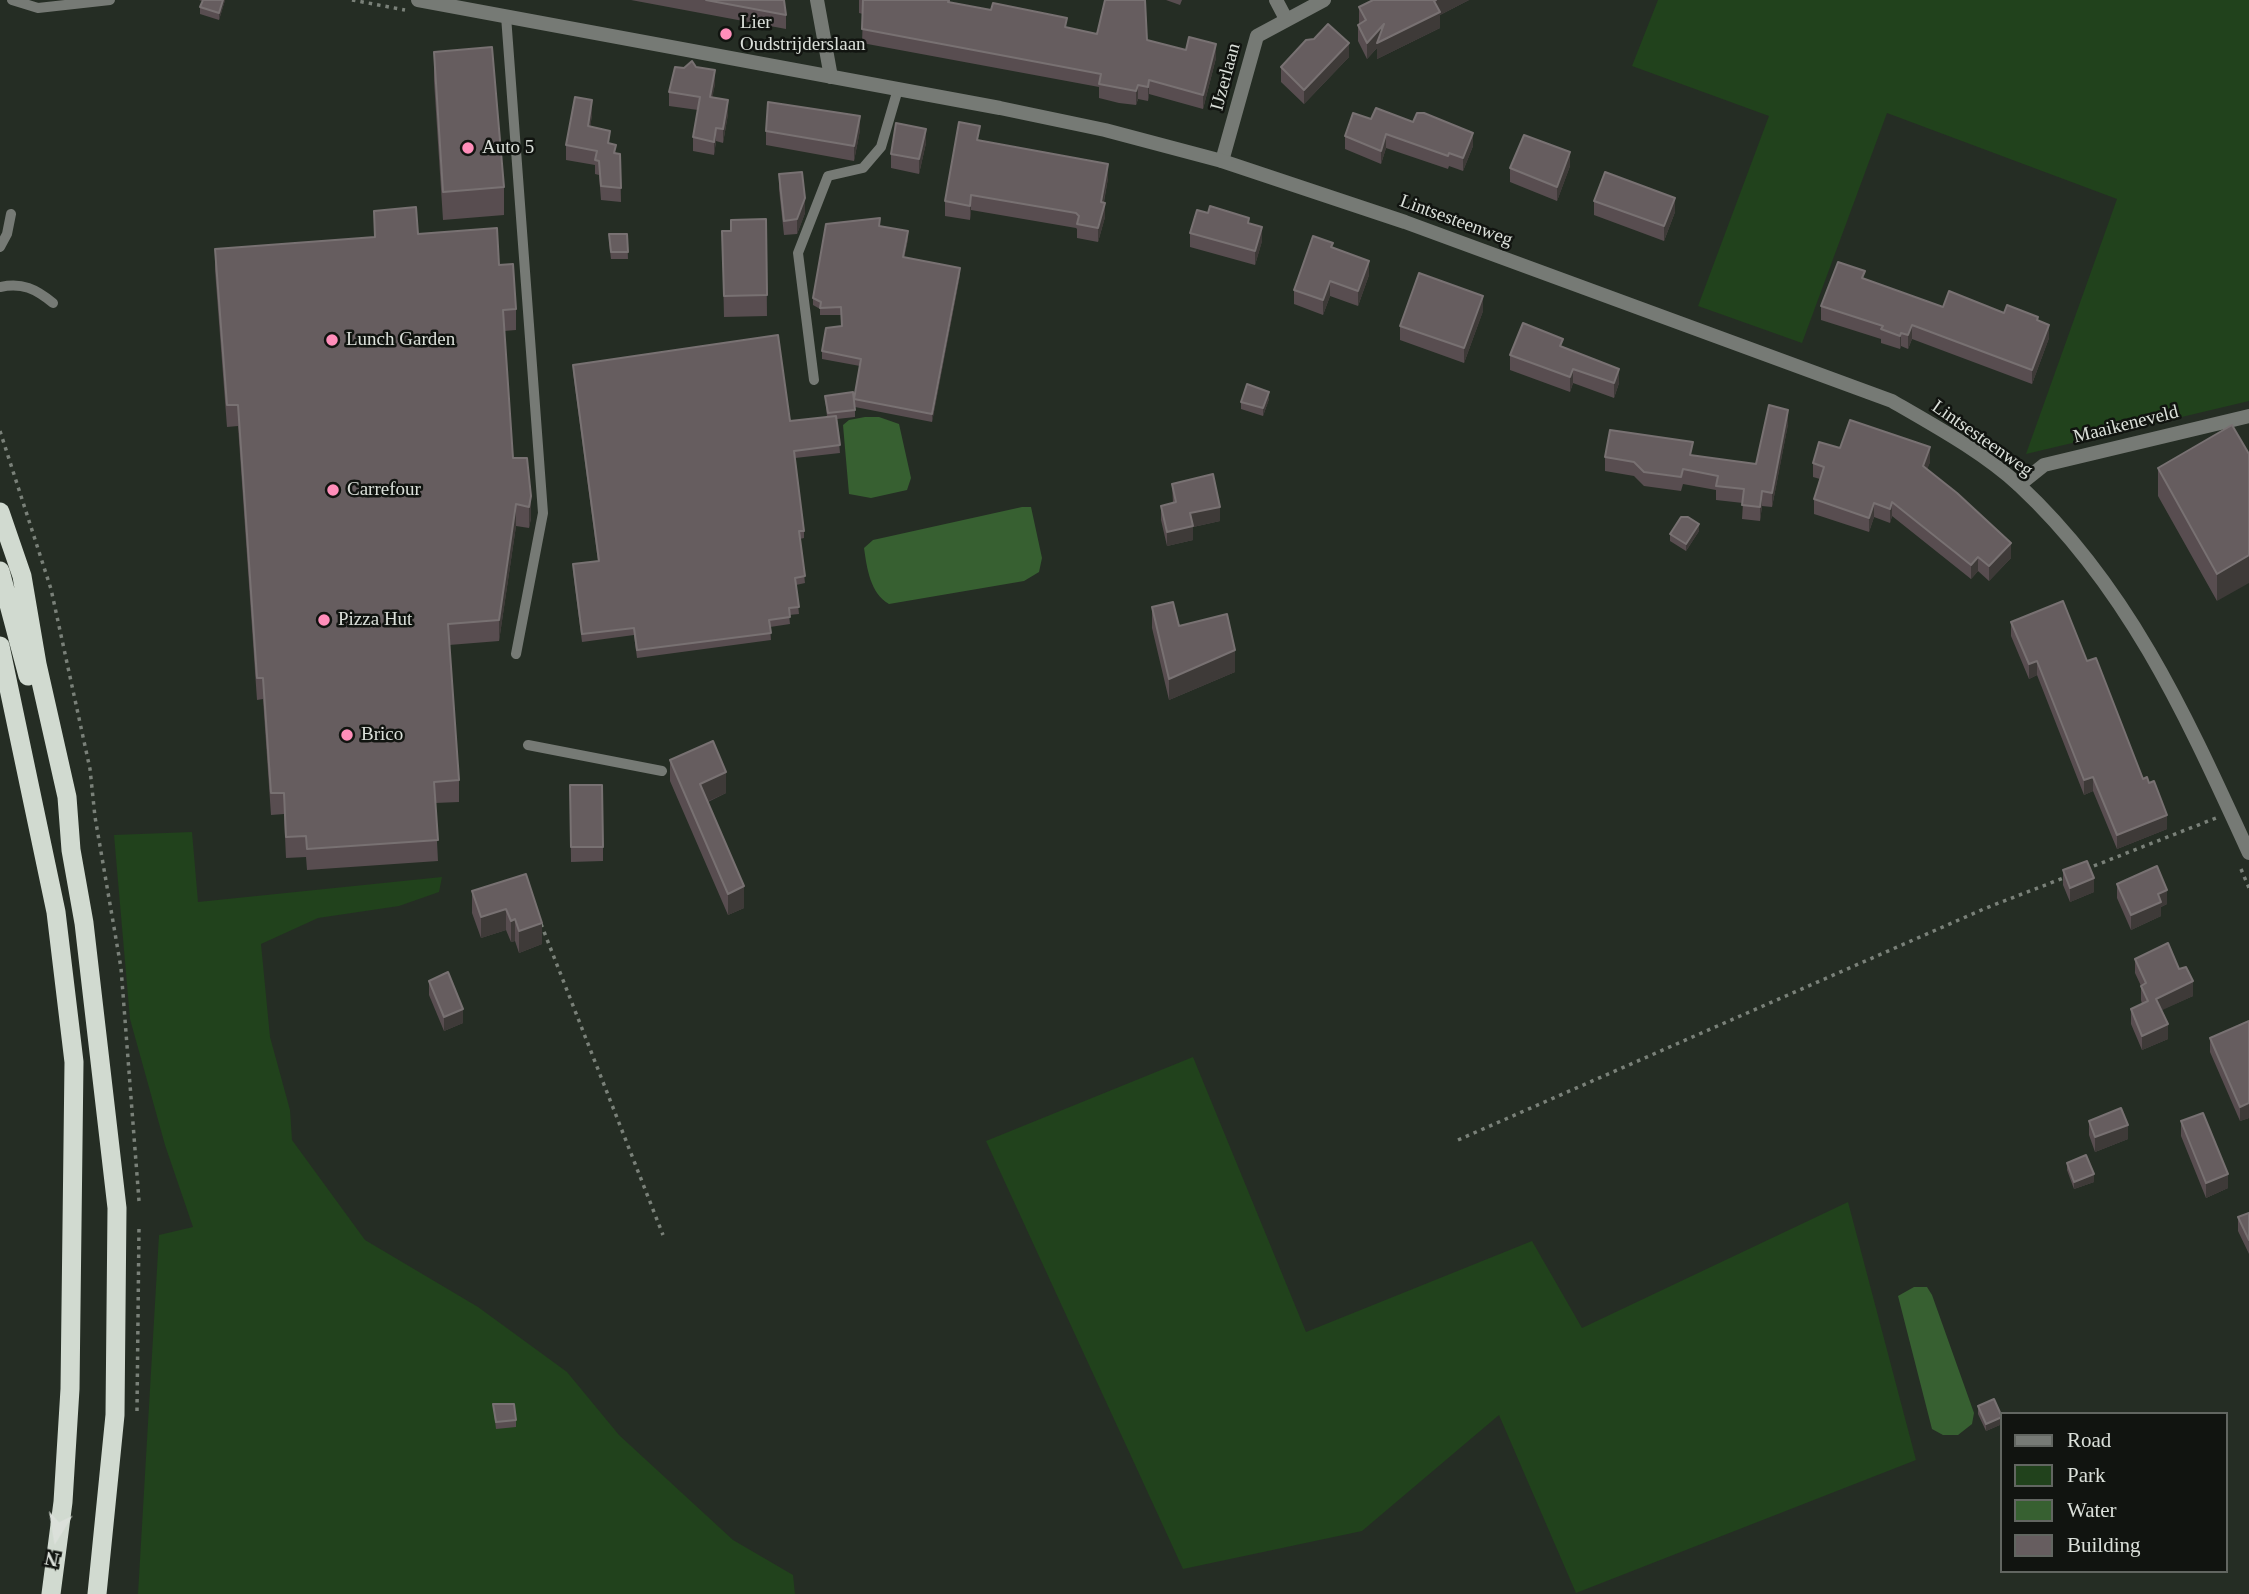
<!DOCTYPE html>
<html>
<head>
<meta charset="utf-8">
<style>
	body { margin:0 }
	#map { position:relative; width:2249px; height:1594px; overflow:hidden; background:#252d24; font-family:"Times New Roman",serif }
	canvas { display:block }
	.legend { position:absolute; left:2000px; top:1412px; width:228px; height:161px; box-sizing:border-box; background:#111410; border:2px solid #626661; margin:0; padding:9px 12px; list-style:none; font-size:21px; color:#dbe0da }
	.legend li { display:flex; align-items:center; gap:14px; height:35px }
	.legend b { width:35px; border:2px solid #626661 }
	.north { position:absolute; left:21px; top:1503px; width:70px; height:70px; -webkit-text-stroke:5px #111410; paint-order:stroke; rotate:191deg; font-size:19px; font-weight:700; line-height:28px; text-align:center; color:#dbe0da }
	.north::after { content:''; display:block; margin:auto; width:24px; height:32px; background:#dbe0da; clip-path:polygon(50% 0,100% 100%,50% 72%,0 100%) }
</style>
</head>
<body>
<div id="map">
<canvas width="2249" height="1594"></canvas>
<ul class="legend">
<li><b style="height:9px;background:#767a75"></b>Road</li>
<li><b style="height:19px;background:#21421c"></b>Park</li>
<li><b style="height:19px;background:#376031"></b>Water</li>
<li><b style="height:19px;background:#665d5f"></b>Building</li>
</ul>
<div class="north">N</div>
</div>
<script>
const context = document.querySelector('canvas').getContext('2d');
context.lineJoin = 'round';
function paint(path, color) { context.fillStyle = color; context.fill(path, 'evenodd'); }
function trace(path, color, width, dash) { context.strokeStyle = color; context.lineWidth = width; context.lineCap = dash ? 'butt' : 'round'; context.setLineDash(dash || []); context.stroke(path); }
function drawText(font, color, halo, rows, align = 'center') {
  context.font = font + ' "Times New Roman",serif'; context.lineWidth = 5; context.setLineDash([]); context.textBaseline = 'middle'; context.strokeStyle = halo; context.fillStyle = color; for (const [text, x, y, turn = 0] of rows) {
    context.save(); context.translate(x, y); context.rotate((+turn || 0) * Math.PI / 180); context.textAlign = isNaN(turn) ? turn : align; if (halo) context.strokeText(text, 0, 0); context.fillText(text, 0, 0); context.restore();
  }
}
const green = new Path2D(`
	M 1658,0 L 2249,0 L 2249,401 L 2026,454 L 2117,199 L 1887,113 L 1802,343 L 1698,306 L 1769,116 L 1632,66 Z
	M 192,832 L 198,902 L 442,877 L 439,892 L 399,906 L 318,918 L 261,944 L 270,1037 L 290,1110 L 292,1140 L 365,1240 L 478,1307 L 567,1372 L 619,1435 L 733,1540 L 793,1575 L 795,1594 L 138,1594 L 159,1235 L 193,1227 L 165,1145 L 130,1019 L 114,835 Z
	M 1193,1057 L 1306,1332 L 1532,1241 L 1582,1328 L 1848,1202 L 1916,1460 L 1576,1593 L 1499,1415 L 1362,1531 L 1183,1569 L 986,1141 Z`);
const water = new Path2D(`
	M 865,417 L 879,417 L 899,424 L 911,478 L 907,490 L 871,498 L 849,494 L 843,425 L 849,420 Z
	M 1022,507 L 1031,507 L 1042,558 L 1039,572 L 1024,581 L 889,604 C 870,593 867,568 864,548 L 873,540 Z
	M 1914,1287 L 1927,1287 L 1932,1295 L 1974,1413 L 1972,1424 L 1958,1435 L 1943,1435 L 1932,1429 L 1898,1296 Z`);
const path = new Path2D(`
	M 352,0 L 405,10
	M 0,431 L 51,589 L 90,769 L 95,817 L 121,968 L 139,1201
	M 2086,869 L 2216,818
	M 2241,869 L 2249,888
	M 541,924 L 663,1235
	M 1458,1140 L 1986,908 L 2066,877
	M 137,1411 L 139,1226`);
const service = new Path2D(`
	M 12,0 L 38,8 L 110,0
	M 506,16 L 543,513 L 516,654
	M 0,247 L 7,234 L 11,214
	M 0,287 C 22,282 36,289 53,303
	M 814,380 L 798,253 L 828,176 L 863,168 L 881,147 L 898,89
	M 528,745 L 662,771`);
const minor = new Path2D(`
	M 817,0 L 831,77
	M 1276,0 L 1286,19
	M 1222,161 L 1257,36 L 1324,0
	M 2019,485 L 2044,465 L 2249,416`);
const tertiary = new Path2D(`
	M 418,0 L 1000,108 L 1105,130 L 1222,161 L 1405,222 L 1892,401 C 1935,426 1983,452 2020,486 C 2130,589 2187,718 2249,853`);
const trunk = new Path2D(`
	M 0,512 L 22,576 L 37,664 L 67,797 L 71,850 L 84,923 L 117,1208 L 115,1415 L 97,1594
	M 0,571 L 28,676
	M 0,646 L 56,912 L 74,1062 L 70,1389 L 63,1502 L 51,1594`);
const wall = new Path2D(`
	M 199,0 L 225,0 L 219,20 L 200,14 L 200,7 L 202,1 Z
	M 631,0 L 784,0 L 786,15 L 786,29 Z
	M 859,0 L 950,0 L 950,2 L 1097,34 L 1147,40 L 1216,58 L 1203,109 L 1149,94 L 1148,101 L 1138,99 L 1136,105 L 1119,103 L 1099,98 L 1099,87 L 862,43 L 863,14 L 859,13 Z
	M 1166,0 L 1182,0 L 1180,5 Z
	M 1373,0 L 1469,0 L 1440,15 L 1440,28 L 1377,59 L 1377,48 L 1367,59 L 1358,41 L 1358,25 L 1359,24 L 1359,7 Z
	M 1314,39 L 1349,57 L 1304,104 L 1281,82 L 1281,67 Z
	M 434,52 L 504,187 L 504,215 L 443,220 L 434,81 Z
	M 696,67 L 715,84 L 712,97 L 728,114 L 723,143 L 716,141 L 714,155 L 693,151 L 693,137 L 698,110 L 669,106 L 669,92 L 684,68 Z
	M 592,115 L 590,127 L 610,144 L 616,153 L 620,154 L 621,202 L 601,200 L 599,175 L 595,174 L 595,165 L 566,160 L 566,145 Z
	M 1371,119 L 1473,146 L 1463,171 L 1449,166 L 1448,169 L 1386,148 L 1381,164 L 1345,149 L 1345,136 Z
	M 860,130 L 854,161 L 766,145 L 766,131 Z
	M 980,140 L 1108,178 L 1104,202 L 1105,217 L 1098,242 L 1077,238 L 1077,229 L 1076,228 L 971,210 L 970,220 L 945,216 L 945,201 Z
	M 926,143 L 919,174 L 891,168 L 891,154 Z
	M 1570,166 L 1557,201 L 1510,182 L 1510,168 Z
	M 779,174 L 805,213 L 797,234 L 784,235 L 779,189 Z
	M 1594,201 L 1675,212 L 1664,241 L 1594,215 Z
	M 374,211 L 418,234 L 499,265 L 516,309 L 516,330 L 504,331 L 513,458 L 527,458 L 531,518 L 529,528 L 516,526 L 499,641 L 449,645 L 459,780 L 459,802 L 435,803 L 438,861 L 307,870 L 306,857 L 286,858 L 284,814 L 271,815 L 263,699 L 257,700 L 238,426 L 227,427 L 215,270 L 215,249 L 374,237 Z
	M 1208,213 L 1249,223 L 1262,241 L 1255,265 L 1190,247 L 1190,233 Z
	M 766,219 L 767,316 L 724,317 L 722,231 L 731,231 Z
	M 880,227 L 908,239 L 904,257 L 960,275 L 932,422 L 855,407 L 855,417 L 837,419 L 840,453 L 795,458 L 804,531 L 804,538 L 800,539 L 805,583 L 796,585 L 799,614 L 789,615 L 790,624 L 770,627 L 771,640 L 637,658 L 634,635 L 582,642 L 573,571 L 573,564 L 598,561 L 573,372 L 573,365 L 790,421 L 827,417 L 825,396 L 854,400 L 860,366 L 822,359 L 822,351 L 842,326 L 841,315 L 820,315 L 820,309 L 813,305 L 813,298 Z
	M 627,234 L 628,259 L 611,259 L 609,242 Z
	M 1333,248 L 1369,275 L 1358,306 L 1330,296 L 1323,315 L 1294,304 L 1294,290 Z
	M 1865,279 L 1943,307 L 2004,313 L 2038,321 L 2049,338 L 2032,384 L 1912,339 L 1908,349 L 1901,346 L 1900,349 L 1881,343 L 1881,339 L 1821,320 L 1821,306 Z
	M 1483,311 L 1464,363 L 1400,340 L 1400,326 Z
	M 1563,347 L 1619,383 L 1614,398 L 1573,383 L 1570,392 L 1510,370 L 1510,355 Z
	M 1269,399 L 1263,416 L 1241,409 L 1241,402 Z
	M 1788,424 L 1772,507 L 1762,506 L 1760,521 L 1742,519 L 1743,503 L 1716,500 L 1716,490 L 1683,484 L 1681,491 L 1644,486 L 1634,476 L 1605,471 L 1605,457 L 1693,455 L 1756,464 Z
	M 2232,425 L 2217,601 L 2158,496 L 2158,468 Z
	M 1840,448 L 1930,462 L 1927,469 L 2011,558 L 1989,581 L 1978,571 L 1971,579 L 1892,516 L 1890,523 L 1874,517 L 1869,532 L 1814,514 L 1814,499 L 1820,479 L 1813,477 L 1813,463 Z
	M 1172,484 L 1220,521 L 1193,527 L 1193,540 L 1167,546 L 1161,520 L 1161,506 L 1173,503 Z
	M 1699,531 L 1686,551 L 1670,541 L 1670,534 Z
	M 1152,607 L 1179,626 L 1235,672 L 1169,700 L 1152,628 Z
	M 2011,622 L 2087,661 L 2167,829 L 2117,849 L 2093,791 L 2084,795 L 2037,675 L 2029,679 L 2011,636 Z
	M 670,760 L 726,793 L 708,802 L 744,908 L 728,915 L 670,781 Z
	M 570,785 L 603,847 L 603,861 L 571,862 Z
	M 2063,870 L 2094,892 L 2070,902 L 2063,885 Z
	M 526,874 L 542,944 L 519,953 L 515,941 L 511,942 L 506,930 L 481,938 L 472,913 L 472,891 Z
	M 2117,884 L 2167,904 L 2161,907 L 2161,916 L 2131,930 L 2117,898 Z
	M 2135,959 L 2193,996 L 2161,1010 L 2168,1039 L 2142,1050 L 2131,1024 L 2131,1009 L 2142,1004 L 2141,1000 L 2141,986 L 2135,973 Z
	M 429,981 L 463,1023 L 444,1031 L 429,995 Z
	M 2249,1021 L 2249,1118 L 2240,1121 L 2210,1052 L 2210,1038 Z
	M 2089,1121 L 2128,1139 L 2095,1152 L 2089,1135 Z
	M 2181,1121 L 2228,1188 L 2206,1198 L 2181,1136 Z
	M 2067,1163 L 2094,1182 L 2074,1189 L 2067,1170 Z
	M 2249,1213 L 2249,1254 L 2238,1231 L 2238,1217 Z
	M 493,1404 L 516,1420 L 516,1427 L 496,1429 Z
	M 1978,1406 L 2002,1424 L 1986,1431 L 1978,1414 Z`);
const shadedWall = new Path2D(`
	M 223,0 L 225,0 L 219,20 L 219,13 Z
	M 1436,0 L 1469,0 L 1440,15 L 1440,28 L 1377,59 L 1377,48 L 1367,59 L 1367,43 L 1384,24 Z
	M 1349,43 L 1349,57 L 1304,104 L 1304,90 Z
	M 1216,44 L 1216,58 L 1203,109 L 1203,95 Z
	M 715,70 L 715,84 L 710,111 L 710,97 Z
	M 1149,80 L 1149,94 L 1148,101 L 1148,87 Z
	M 1138,85 L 1138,99 L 1136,105 L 1136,91 Z
	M 592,100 L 592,115 L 588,141 L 588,126 Z
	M 728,100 L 728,114 L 723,143 L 723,129 Z
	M 860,116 L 860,130 L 854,161 L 854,146 Z
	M 716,128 L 716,141 L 714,155 L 714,142 Z
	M 926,129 L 926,143 L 919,174 L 919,159 Z
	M 1473,133 L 1473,146 L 1463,171 L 1463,158 Z
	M 1386,134 L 1386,148 L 1381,164 L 1381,151 Z
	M 1570,152 L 1570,166 L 1557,201 L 1557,187 Z
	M 1108,164 L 1108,178 L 1101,216 L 1101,202 Z
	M 971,195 L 971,210 L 970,220 L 970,206 Z
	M 805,198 L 805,213 L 797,234 L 797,219 Z
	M 1675,198 L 1675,212 L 1664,241 L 1664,226 Z
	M 1105,203 L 1105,217 L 1098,242 L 1098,228 Z
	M 1262,227 L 1262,241 L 1255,265 L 1255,251 Z
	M 908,231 L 908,239 L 903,265 L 903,257 Z
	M 1369,261 L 1369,275 L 1358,306 L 1358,291 Z
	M 960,268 L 960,275 L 932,422 L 932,414 Z
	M 1330,281 L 1330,296 L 1323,315 L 1323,300 Z
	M 1483,296 L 1483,311 L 1464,363 L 1464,348 Z
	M 1912,325 L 1912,339 L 1908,349 L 1908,335 Z
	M 2049,325 L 2049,338 L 2032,384 L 2032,370 Z
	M 1901,333 L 1901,346 L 1900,349 L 1900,336 Z
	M 1573,369 L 1573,383 L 1570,392 L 1570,377 Z
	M 1619,369 L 1619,383 L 1614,398 L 1614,383 Z
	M 1269,392 L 1269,399 L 1263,416 L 1263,408 Z
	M 1788,410 L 1788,424 L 1772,507 L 1772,493 Z
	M 1930,447 L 1930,462 L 1923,480 L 1923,466 Z
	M 1762,491 L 1762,506 L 1760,521 L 1760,507 Z
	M 531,496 L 531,518 L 529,528 L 529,507 Z
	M 1892,502 L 1892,516 L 1890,523 L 1890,509 Z
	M 1874,503 L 1874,517 L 1869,532 L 1869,518 Z
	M 516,504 L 516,526 L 499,641 L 499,620 Z
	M 1220,507 L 1220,521 L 1193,527 L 1193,540 L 1167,546 L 1167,532 L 1190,513 Z
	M 1699,524 L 1699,531 L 1686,551 L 1686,544 Z
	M 2011,543 L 2011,558 L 1989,581 L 1989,566 Z
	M 2249,555 L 2249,583 L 2217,601 L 2217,574 Z
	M 1978,557 L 1978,571 L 1971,579 L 1971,565 Z
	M 1235,650 L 1235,672 L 1169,700 L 1169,679 Z
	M 2037,661 L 2037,675 L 2029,679 L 2029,664 Z
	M 726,772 L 726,793 L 700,805 L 700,784 Z
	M 2093,777 L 2093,791 L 2084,795 L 2084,780 Z
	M 2167,815 L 2167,829 L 2117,849 L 2117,835 Z
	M 2094,878 L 2094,892 L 2070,902 L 2070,888 Z
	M 744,886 L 744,908 L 728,915 L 728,894 Z
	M 2167,890 L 2167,904 L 2161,907 L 2161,916 L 2131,930 L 2131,915 L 2158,894 Z
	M 506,909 L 506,930 L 481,938 L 481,917 Z
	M 515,919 L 515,941 L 511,942 L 511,921 Z
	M 542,923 L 542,944 L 519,953 L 519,931 Z
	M 2193,981 L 2193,996 L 2156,1013 L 2156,999 Z
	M 463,1009 L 463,1023 L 444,1031 L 444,1017 Z
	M 2168,1024 L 2168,1039 L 2142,1050 L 2142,1036 Z
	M 2249,1103 L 2249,1118 L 2240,1121 L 2240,1107 Z
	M 2128,1125 L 2128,1139 L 2095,1152 L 2095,1137 Z
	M 2094,1174 L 2094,1182 L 2074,1189 L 2074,1182 Z
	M 2228,1174 L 2228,1188 L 2206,1198 L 2206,1183 Z
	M 2002,1417 L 2002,1424 L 1986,1431 L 1986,1424 Z`);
const building = new Path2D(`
	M 203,0 L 223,0 L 219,13 L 200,7 Z
	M 706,0 L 784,0 L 786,15 Z
	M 863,0 L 949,0 L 948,2 L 991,10 L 993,3 L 1067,18 L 1065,27 L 1097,34 L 1105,0 L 1145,0 L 1147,40 L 1186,50 L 1189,37 L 1216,44 L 1203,95 L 1149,80 L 1148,87 L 1138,85 L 1136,91 L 1099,84 L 1101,74 L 862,29 Z
	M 1373,0 L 1436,0 L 1434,1 L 1440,12 L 1377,43 L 1384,24 L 1367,43 L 1358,25 L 1366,20 L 1359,7 Z
	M 1328,24 L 1349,43 L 1304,90 L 1281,67 L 1306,40 L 1314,39 Z
	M 492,47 L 504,187 L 443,192 L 434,52 Z
	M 692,61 L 696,67 L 715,70 L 710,97 L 728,100 L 723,129 L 716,128 L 714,142 L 693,137 L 700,97 L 669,92 L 675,67 L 684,68 Z
	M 575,97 L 592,100 L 588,126 L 610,131 L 608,143 L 616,145 L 614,153 L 620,154 L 621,188 L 601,186 L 599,161 L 595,160 L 597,151 L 566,145 Z
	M 768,102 L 860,116 L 854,146 L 766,131 Z
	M 1376,108 L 1413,122 L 1417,113 L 1424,113 L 1473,133 L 1463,158 L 1449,153 L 1448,156 L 1386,134 L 1381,151 L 1345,136 L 1353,113 L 1371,119 Z
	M 959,122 L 980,126 L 977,140 L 1108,164 L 1101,202 L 1105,203 L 1098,228 L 1077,224 L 1079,216 L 1076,213 L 971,195 L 970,206 L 945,201 Z
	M 896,123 L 926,129 L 919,159 L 891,154 Z
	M 1524,135 L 1570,152 L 1557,187 L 1510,168 Z
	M 802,172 L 805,198 L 797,219 L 784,221 L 779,174 Z
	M 1605,172 L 1675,198 L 1664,226 L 1594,201 Z
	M 1210,206 L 1249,218 L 1248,223 L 1262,227 L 1255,251 L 1190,233 L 1197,210 L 1208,213 Z
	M 416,207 L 418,234 L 497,228 L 499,265 L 513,264 L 516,309 L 503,310 L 513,458 L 527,458 L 531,496 L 529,507 L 516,504 L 499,620 L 448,624 L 459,780 L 434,782 L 438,840 L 307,849 L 306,836 L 286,837 L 284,793 L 271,793 L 263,678 L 257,678 L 238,405 L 227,405 L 215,249 L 375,237 L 374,211 Z
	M 880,218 L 879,226 L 908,231 L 903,257 L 960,268 L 932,414 L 854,399 L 861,359 L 822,351 L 826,328 L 842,326 L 841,307 L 820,308 L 821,302 L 813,298 L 826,224 Z
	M 766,219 L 767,295 L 724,296 L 722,231 L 731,231 L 731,220 Z
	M 609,234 L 627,234 L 628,252 L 611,252 Z
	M 1313,236 L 1333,243 L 1331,247 L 1369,261 L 1358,291 L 1330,281 L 1323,300 L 1294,290 Z
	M 1838,262 L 1865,271 L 1862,278 L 1943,307 L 1949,291 L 2004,313 L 2007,305 L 2038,317 L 2037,320 L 2049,325 L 2032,370 L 1912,325 L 1908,335 L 1901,333 L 1900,336 L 1881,329 L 1883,326 L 1821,306 Z
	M 1419,273 L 1483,296 L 1464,348 L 1400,326 Z
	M 1523,323 L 1563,339 L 1560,346 L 1619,369 L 1614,383 L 1573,369 L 1570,377 L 1510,355 Z
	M 778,335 L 790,421 L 836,416 L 840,445 L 794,451 L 804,531 L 799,531 L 805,576 L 795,578 L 799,607 L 789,608 L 790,617 L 769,620 L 771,633 L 637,650 L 634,628 L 582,634 L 573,564 L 599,561 L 573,365 Z
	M 1247,384 L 1269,392 L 1263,408 L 1241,402 Z
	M 853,392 L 855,410 L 828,413 L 825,396 Z
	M 1769,405 L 1788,410 L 1772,493 L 1762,491 L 1760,507 L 1742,505 L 1744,489 L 1716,486 L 1718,476 L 1683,469 L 1681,477 L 1644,472 L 1634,462 L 1605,457 L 1610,430 L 1693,442 L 1690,455 L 1756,464 Z
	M 1850,420 L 1930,447 L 1923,466 L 1957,493 L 2011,543 L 1989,566 L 1978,557 L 1971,565 L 1892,502 L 1890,509 L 1874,503 L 1869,518 L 1814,499 L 1824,467 L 1813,463 L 1819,442 L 1840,448 Z
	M 2232,425 L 2249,454 L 2249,555 L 2217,574 L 2158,468 Z
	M 1213,474 L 1220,507 L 1190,513 L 1193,526 L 1167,532 L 1161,506 L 1176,502 L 1172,484 Z
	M 1681,517 L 1688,517 L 1699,524 L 1686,544 L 1670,534 Z
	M 2063,601 L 2087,661 L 2096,658 L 2143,779 L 2147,777 L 2149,783 L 2154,781 L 2167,815 L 2117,835 L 2093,777 L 2084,780 L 2037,661 L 2029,664 L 2011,622 Z
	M 1173,602 L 1179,626 L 1227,614 L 1235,650 L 1169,679 L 1152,607 Z
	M 713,741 L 726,772 L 700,784 L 744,886 L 728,894 L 670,760 Z
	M 570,785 L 602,785 L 603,847 L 571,847 Z
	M 2087,861 L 2094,878 L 2070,888 L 2063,870 Z
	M 2157,866 L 2167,890 L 2158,894 L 2161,902 L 2131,915 L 2117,884 Z
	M 526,874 L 542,923 L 519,931 L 515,919 L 511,921 L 506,909 L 481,917 L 472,891 Z
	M 2168,943 L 2179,969 L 2186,967 L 2193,981 L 2156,999 L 2168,1024 L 2142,1036 L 2131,1009 L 2148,1001 L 2141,986 L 2146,983 L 2135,959 Z
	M 448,972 L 463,1009 L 444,1017 L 429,981 Z
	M 2249,1021 L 2249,1103 L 2240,1107 L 2210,1038 Z
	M 2121,1108 L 2128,1125 L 2095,1137 L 2089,1121 Z
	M 2203,1113 L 2228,1174 L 2206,1183 L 2181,1121 Z
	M 2086,1155 L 2094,1174 L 2074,1182 L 2067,1163 Z
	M 2249,1213 L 2249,1240 L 2238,1217 Z
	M 1994,1399 L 2002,1417 L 1986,1424 L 1978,1406 Z
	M 493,1404 L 514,1404 L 516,1420 L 496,1422 Z`);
const markers = [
	[726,34,7,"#ff8eba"],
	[468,148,7,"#ff8eba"],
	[332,340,7,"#ff8eba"],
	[333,490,7,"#ff8eba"],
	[324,620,7,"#ff8eba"],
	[347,735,7,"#ff8eba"]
];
const poiNames = [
	["Lier",740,23],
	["Oudstrijderslaan",740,45],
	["Auto 5",482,148],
	["Lunch Garden",346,340],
	["Carrefour",347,490],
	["Pizza Hut",338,620],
	["Brico",361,735]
];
const streetNames = [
	["IJzerlaan",1226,77,-75],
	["Lintsesteenweg",1456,221,20],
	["Maaikeneveld",2126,425,-14],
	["Lintsesteenweg",1982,439,35]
];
paint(green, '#21421c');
paint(water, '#376031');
trace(path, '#7a8179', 3.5, [3.5, 5]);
trace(service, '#767a75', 10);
trace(minor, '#767a75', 14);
trace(tertiary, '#767a75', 14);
trace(trunk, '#d1dad0', 19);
paint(wall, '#584d50');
paint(shadedWall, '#3e3a38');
paint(building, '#665d5f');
trace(building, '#787172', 2);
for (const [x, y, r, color] of markers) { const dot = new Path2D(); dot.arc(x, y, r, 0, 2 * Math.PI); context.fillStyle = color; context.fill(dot); trace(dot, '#111410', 2.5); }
drawText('19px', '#dbe0da', '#111410', poiNames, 'left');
drawText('19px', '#dbe0da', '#111410', streetNames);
</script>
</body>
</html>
